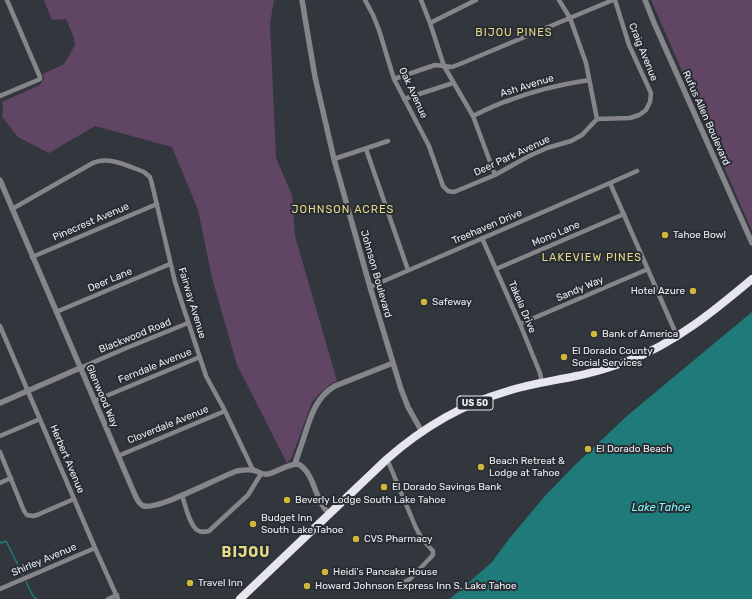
<!DOCTYPE html>
<html>
<head>
<meta charset="utf-8">
<style>
	body { margin:0 }
	canvas { display:block; background:#32363d }
</style>
</head>
<body>
<canvas width="752" height="599"></canvas>
<script>
const context = document.querySelector('canvas').getContext('2d');
context.lineJoin = 'round';
function paint(path, color) { context.fillStyle = color; context.fill(path, 'evenodd'); }
function trace(path, color, width, dash) { context.strokeStyle = color; context.lineWidth = width; context.lineCap = dash ? 'butt' : 'round'; context.setLineDash(dash || []); context.stroke(path); }
function drawText(font, color, halo, rows, align = 'center') {
  context.font = font + ' Rubik,sans-serif'; context.lineWidth = 4; context.setLineDash([]); context.textBaseline = 'middle'; context.strokeStyle = halo; context.fillStyle = color; for (const [text, x, y, turn = 0] of rows) {
    context.save(); context.translate(x, y); context.rotate((+turn || 0) * Math.PI / 180); context.textAlign = isNaN(turn) ? turn : align; if (halo) context.strokeText(text, 0, 0); context.fillText(text, 0, 0); context.restore();
  }
}
const green = new Path2D(`
	M 44,0 L 274,0 L 270,24 L 276,158 L 292,195 L 295,236 L 337,381 L 329,385 L 319,394 L 312,402 L 292,457 L 287,463 L 237,365 L 212,278 L 198,210 L 172,147 L 95,126 L 49,153 L 18,137 L 2,117 L 3,108 L 2,102 L 40,85 L 44,78 L 43,74 L 64,64 L 75,45 L 74,38 L 66,19 L 52,20 Z
	M 651,0 L 752,0 L 752,231 Z`);
const water = new Path2D(`
	M 752,312 L 752,599 L 450,599 L 492,562 L 509,539 L 544,497 L 575,465 L 628,415 Z`);
const stream = new Path2D(`
	M 0,542 L 1,543 L 6,541 L 23,575
	M 26,582 L 33,596 L 37,599`);
const minor = new Path2D(`
	M 365,0 L 373,15 L 379,30 L 394,79 L 429,146 L 443,186 L 448,191 L 454,192 L 495,175 L 529,156 L 547,148 L 571,141 L 582,135 L 597,119 L 630,118 L 639,115 L 646,110 L 650,102 L 651,93 L 629,45 L 615,0
	M 421,0 L 430,23 L 444,66 L 473,116 L 495,175
	M 559,0 L 570,18 L 586,63 L 597,119
	M 430,23 L 476,0
	M 394,79 L 435,65 L 452,67 L 460,64 L 613,0
	M 0,96 L 38,80 L 40,79 L 40,77 L 7,0
	M 404,99 L 453,83
	M 473,116 C 485,110 497,104 510,100 C 536,90 563,84 589,80
	M 366,149 L 408,270
	M 334,159 L 388,141
	M 610,183 L 677,336
	M 12,209 L 91,164 C 108,155 128,166 144,172 L 150,177 L 152,184 L 175,282 L 206,376 L 224,409 L 252,468 L 255,471
	M 482,238 L 520,324 L 540,373 L 542,383
	M 32,257 L 157,204
	M 496,269 L 624,214
	M 370,287 L 610,183 L 637,171
	M 56,312 L 170,264
	M 520,324 L 648,269
	M 0,326 L 95,548 L 118,599
	M 80,368 L 124,349 L 188,323
	M 94,401 L 200,357
	M 0,436 L 40,419
	M 0,452 L 24,511 L 27,515 L 33,516 L 37,515 L 74,499
	M 118,456 L 225,411
	M 387,459 L 416,528 L 422,539 L 433,551 L 433,555 L 410,579 L 393,588
	M 0,483 L 11,478
	M 182,495 C 185,504 189,524 197,530 C 201,533 205,532 209,531 L 248,495 L 261,474
	M 0,589 L 95,548
	M 108,599 L 117,595`);
const tertiary = new Path2D(`
	M 302,0 L 315,77 L 334,159 L 370,287 L 401,389 L 408,407 L 422,432
	M 645,0 L 655,25 L 752,243
	M 0,180 L 135,495 C 137,499 139,505 144,506 C 159,510 219,477 237,471 C 243,470 251,469 256,471 C 260,473 263,475 268,474 C 278,472 287,464 298,464 C 313,472 314,493 323,506 C 324,509 327,511 329,513
	M 0,403 L 80,368
	M 295,464 C 298,454 302,444 305,434 C 311,415 317,396 335,386 L 393,363`);
const trunk = new Path2D(`
	M 240,599 L 387,459 C 421,429 463,404 508,391 C 530,384 553,381 576,376 C 594,373 611,367 628,361 C 675,343 714,311 752,279`);
const markers = [
	[665,235,4,"#cfb837"],
	[693,291,4,"#cfb837"],
	[424,302,4,"#cfb837"],
	[594,334,4,"#cfb837"],
	[564,357,4,"#cfb837"],
	[588,449,4,"#cfb837"],
	[481,467,4,"#cfb837"],
	[384,487,4,"#cfb837"],
	[287,500,4,"#cfb837"],
	[253,524,4,"#cfb837"],
	[356,539,4,"#cfb837"],
	[325,572,4,"#cfb837"],
	[190,583,4,"#cfb837"],
	[307,586,4,"#cfb837"]
];
const shields = [
	[475,403,36]
];
const shieldNames = [
	["US 50",475,403]
];
const streetNames = [
	["Craig Avenue",643,52,68],
	["Ash Avenue",527,86,-17],
	["Oak Avenue",413,93,65],
	["Rufus Allen Boulevard",706,118,66],
	["Deer Park Avenue",512,156,-25],
	["Pinecrest Avenue",91,222,-23],
	["Treehaven Drive",487,227,-23],
	["Mono Lane",556,234,-23],
	["Johnson Boulevard",376,274,74],
	["Deer Lane",110,280,-23],
	["Sandy Way",580,289,-23],
	["Fairway Avenue",192,303,73],
	["Takela Drive",522,307,67],
	["Blackwood Road",135,336,-22],
	["Ferndale Avenue",155,366,-22],
	["Glenwood Way",102,396,67],
	["Cloverdale Avenue",168,425,-22],
	["Herbert Avenue",67,459,67],
	["Shirley Avenue",44,560,-23]
];
const poiNames = [
	["Tahoe Bowl",673,235],
	["Hotel Azure",685,291,"right"],
	["Safeway",432,302],
	["Bank of America",602,334],
	["El Dorado County",572,351],
	["Social Services",572,363],
	["El Dorado Beach",596,449],
	["Beach Retreat &",489,461],
	["Lodge at Tahoe",489,473],
	["El Dorado Savings Bank",392,487],
	["Beverly Lodge South Lake Tahoe",295,500],
	["Budget Inn",261,518],
	["South Lake Tahoe",261,530],
	["CVS Pharmacy",364,539],
	["Heidi's Pancake House",333,572],
	["Travel Inn",198,583],
	["Howard Johnson Express Inn S. Lake Tahoe",315,586]
];
const neighbourhoodNames = [
	["BIJOU PINES",514,33],
	["JOHNSON ACRES",343,210],
	["LAKEVIEW PINES",592,258]
];
const waterNames = [
	["Lake Tahoe",661,508]
];
const districtNames = [
	["BIJOU",246,553]
];
paint(green, '#604565');
paint(water, '#1e7b7a');
trace(stream, '#1e7b7a', 1.5);
trace(minor, '#86868a', 4.5);
trace(tertiary, '#86868a', 5.5);
trace(trunk, '#e7e6ee', 8);
for (const [x, y, r, color] of markers) { const dot = new Path2D(); dot.arc(x, y, r, 0, 2 * Math.PI); context.fillStyle = color; context.fill(dot); trace(dot, '#282c33', 1.5); }
for (const [x, y, w] of shields) { const box = new Path2D(); box.roundRect(x - w / 2, y - 7, w, 14, 3); context.fillStyle = '#282c33'; context.fill(box); trace(box, '#eaedf1', 1); }
drawText('bold 9px', '#eaedf1', null, shieldNames);
drawText('10px', '#eaedf1', '#282c33', streetNames);
drawText('10px', '#eaedf1', '#282c33', poiNames, 'left');
context.letterSpacing = '1px';
drawText('11px', '#e6d889', '#282c33', neighbourhoodNames);
context.letterSpacing = '0px';
drawText('italic 11px', '#7af8f6', '#282c33', waterNames);
context.letterSpacing = '1px';
drawText('bold 14px', '#e6d889', '#282c33', districtNames);
context.letterSpacing = '0px';
</script>
</body>
</html>
